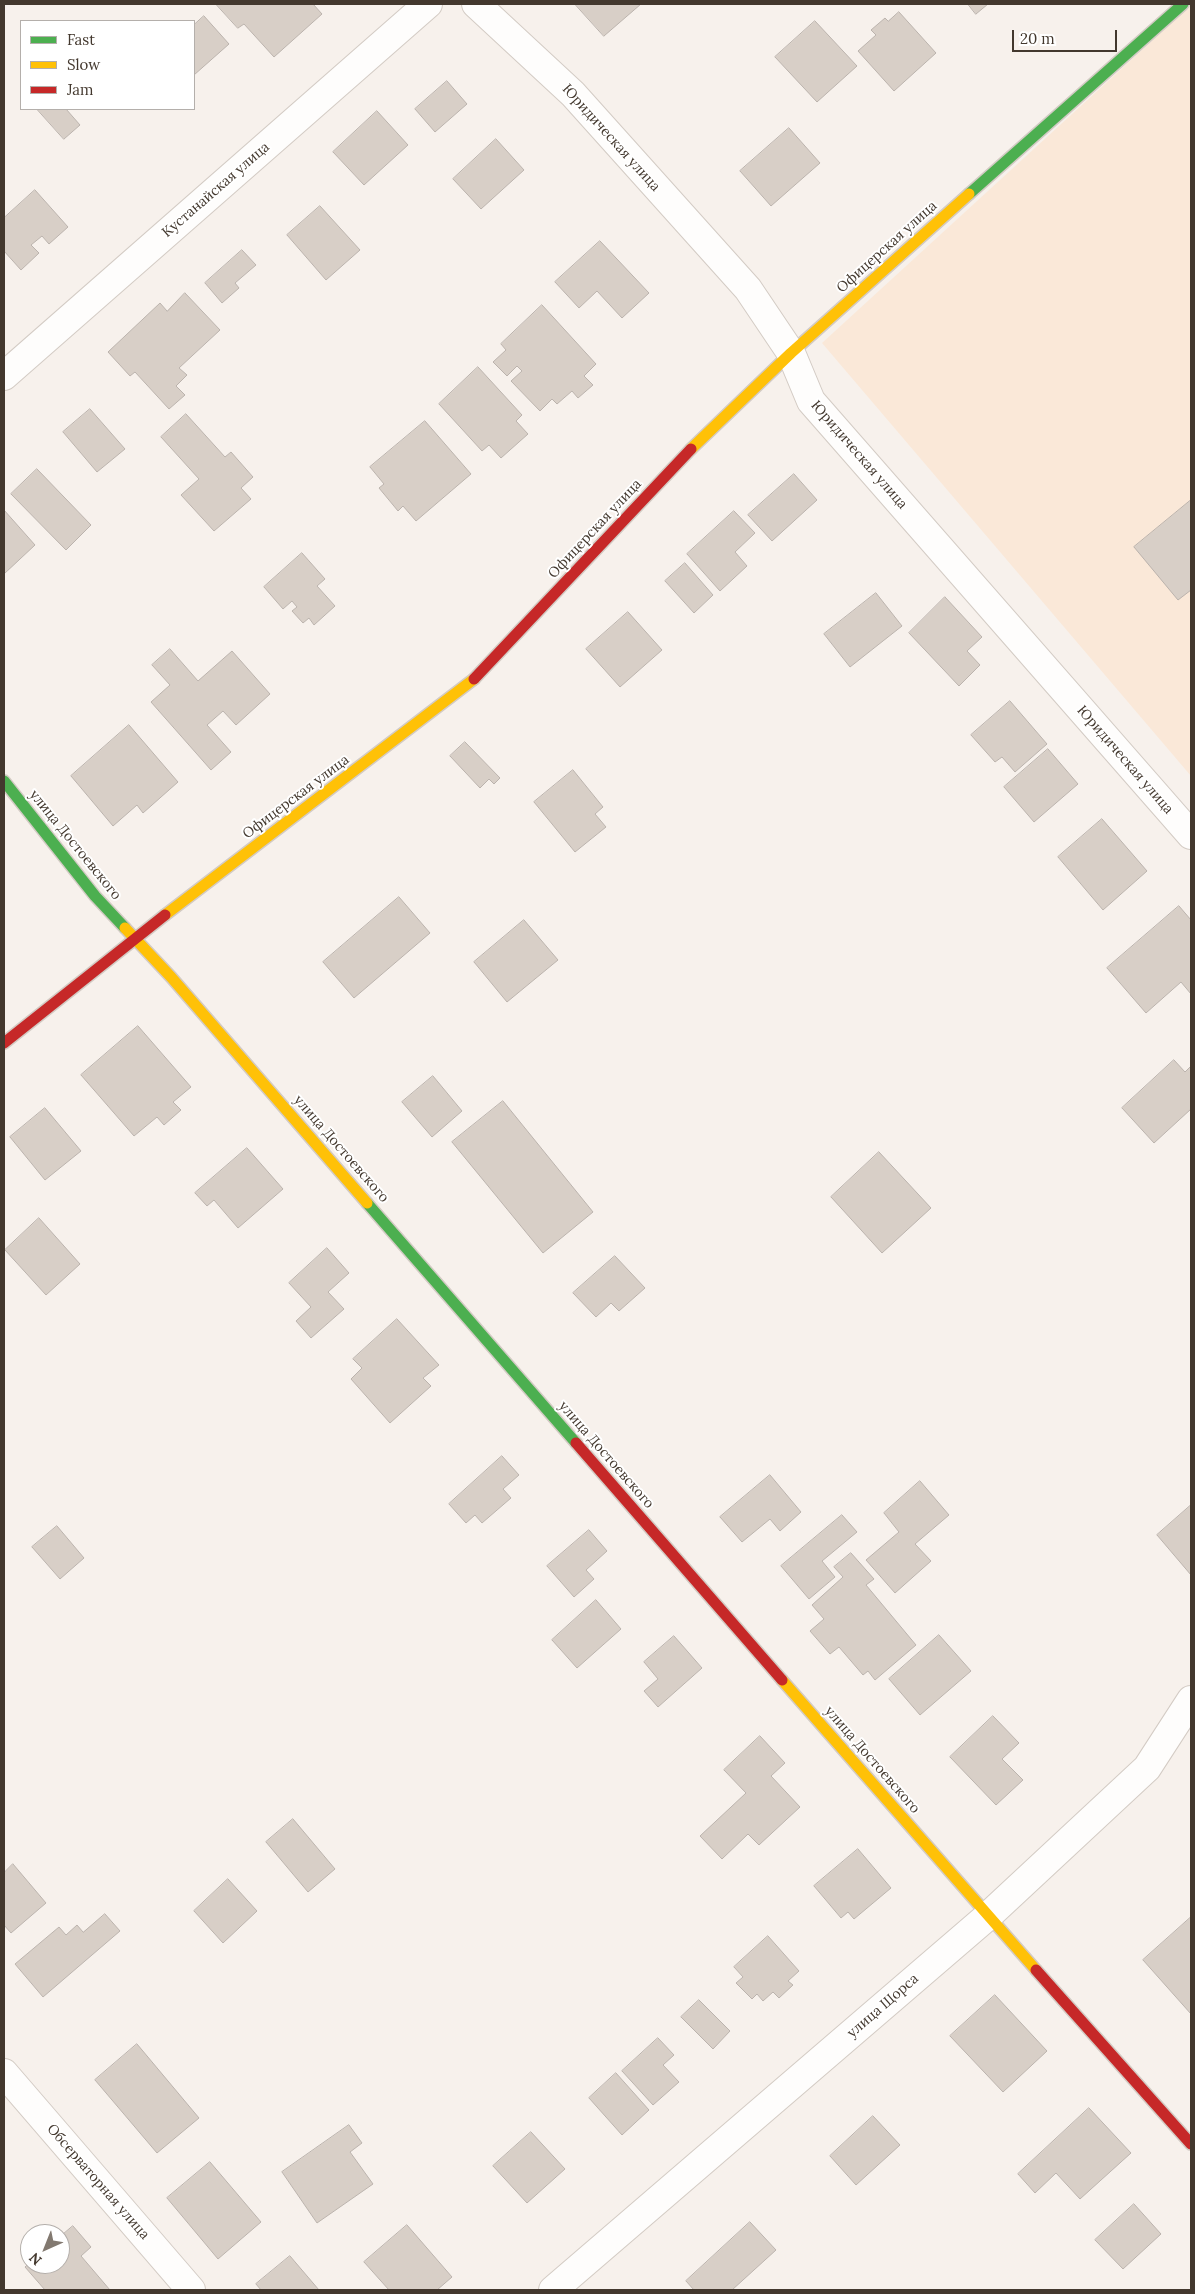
<!DOCTYPE html>
<html>
<head>
<meta charset="utf-8">
<style>
	body { margin:0 }
	#map { position:relative; width:1195px; height:2294px; overflow:hidden; background:#f7f1ec; font-family:Lora,serif }
	canvas { display:block }
	.frame { position:absolute; inset:0; border:5px solid #43382e; pointer-events:none }
	.legend { position:absolute; left:20px; top:20px; width:175px; height:90px; box-sizing:border-box; background:#fff; border:1px solid #b4afab; margin:0; padding:6px 9px; list-style:none; font-size:15px; color:#43382e }
	.legend li { display:flex; align-items:center; gap:10px; height:25px }
	.legend b { width:25px; border:1px solid #b4afab }
	.north { position:absolute; left:20px; top:2224px; width:50px; height:50px; box-sizing:border-box; background:#fff; border:1px solid #b4afab; border-radius:50%; rotate:224deg; font-size:14px; font-weight:700; line-height:20px; text-align:center; color:#43382e }
	.north::after { content:''; display:block; margin:auto; width:18px; height:22px; background:#827970; clip-path:polygon(50% 0,100% 100%,50% 72%,0 100%) }
	.scale { position:absolute; left:1012px; top:30px; width:105px; height:22px; box-sizing:border-box; border:2px solid #43382e; border-top:0; padding-left:6px; font-size:15px; line-height:18px; white-space:nowrap; color:#43382e; -webkit-text-stroke:4px #fff; paint-order:stroke }
</style>
</head>
<body>
<div id="map">
<canvas width="1195" height="2294"></canvas>
<div class="frame"></div>
<ul class="legend">
<li><b style="height:6px;background:#4caf50"></b>Fast</li>
<li><b style="height:6px;background:#ffc107"></b>Slow</li>
<li><b style="height:6px;background:#c62828"></b>Jam</li>
</ul>
<div class="north">N</div>
<div class="scale">20 m</div>
</div>
<script>
const context = document.querySelector('canvas').getContext('2d');
context.lineJoin = 'round';
function paint(path, color) { context.fillStyle = color; context.fill(path, 'evenodd'); }
function trace(path, color, width, dash) { context.strokeStyle = color; context.lineWidth = width; context.lineCap = dash ? 'butt' : 'round'; context.setLineDash(dash || []); context.stroke(path); }
function drawText(font, color, halo, rows, align = 'center') {
  context.font = font + ' Lora,serif'; context.lineWidth = 4; context.setLineDash([]); context.textBaseline = 'middle'; context.strokeStyle = halo; context.fillStyle = color; for (const [text, x, y, turn = 0] of rows) {
    context.save(); context.translate(x, y); context.rotate((+turn || 0) * Math.PI / 180); context.textAlign = isNaN(turn) ? turn : align; if (halo) context.strokeText(text, 0, 0); context.fillText(text, 0, 0); context.restore();
  }
}
const built = new Path2D(`
	M 1191,5 L 1191,776 L 822,343 Z`);
const building = new Path2D(`
	M 216,4 L 313,4 L 322,14 L 274,57 L 244,24 L 238,28 Z
	M 575,4 L 641,4 L 604,36 Z
	M 968,4 L 988,4 L 976,14 Z
	M 899,12 L 936,53 L 894,91 L 858,51 L 876,35 L 871,30 L 885,18 L 888,21 Z
	M 204,16 L 229,44 L 194,75 L 194,25 Z
	M 815,21 L 857,66 L 817,102 L 775,57 Z
	M 447,81 L 467,104 L 435,132 L 415,109 Z
	M 37,109 L 66,109 L 80,125 L 64,139 Z
	M 377,111 L 408,145 L 364,185 L 333,152 Z
	M 789,128 L 820,163 L 771,206 L 740,171 Z
	M 496,139 L 524,170 L 481,209 L 453,179 Z
	M 35,190 L 68,227 L 49,244 L 42,236 L 31,245 L 39,253 L 21,270 L 4,251 L 4,218 Z
	M 320,206 L 360,250 L 326,280 L 287,235 Z
	M 600,241 L 649,293 L 622,318 L 597,291 L 579,308 L 555,282 Z
	M 242,250 L 256,265 L 235,283 L 239,288 L 222,303 L 205,283 Z
	M 185,293 L 220,330 L 179,368 L 187,375 L 176,386 L 185,395 L 169,409 L 135,372 L 130,376 L 108,352 L 160,303 L 167,311 Z
	M 542,305 L 596,364 L 584,376 L 593,385 L 578,398 L 572,391 L 557,404 L 552,399 L 540,411 L 511,381 L 522,371 L 517,366 L 507,376 L 493,362 L 506,350 L 501,344 Z
	M 478,367 L 522,415 L 516,421 L 528,434 L 501,458 L 489,445 L 482,451 L 439,404 Z
	M 90,409 L 125,449 L 97,472 L 63,432 Z
	M 186,414 L 225,457 L 231,452 L 253,477 L 241,488 L 251,499 L 214,531 L 181,495 L 199,479 L 161,437 Z
	M 425,421 L 471,474 L 416,521 L 403,506 L 398,511 L 379,488 L 384,484 L 370,467 Z
	M 37,469 L 91,525 L 66,550 L 11,494 Z
	M 794,474 L 817,500 L 772,541 L 748,515 Z
	M 1191,500 L 1191,590 L 1178,600 L 1134,547 Z
	M 4,510 L 35,545 L 4,574 Z
	M 734,511 L 755,533 L 735,552 L 747,566 L 720,591 L 687,554 Z
	M 302,553 L 325,579 L 317,586 L 335,606 L 314,625 L 309,618 L 303,623 L 292,611 L 297,607 L 292,601 L 283,609 L 264,587 Z
	M 685,563 L 713,595 L 694,613 L 665,581 Z
	M 876,593 L 902,626 L 850,667 L 824,634 Z
	M 945,597 L 982,637 L 967,651 L 980,665 L 959,686 L 909,633 Z
	M 628,612 L 662,650 L 620,687 L 586,649 Z
	M 170,649 L 198,681 L 232,651 L 270,694 L 236,725 L 223,711 L 207,725 L 231,752 L 211,770 L 151,702 L 170,685 L 152,665 Z
	M 1010,701 L 1047,744 L 1015,772 L 1002,757 L 995,762 L 971,735 Z
	M 129,725 L 178,782 L 143,813 L 137,805 L 113,826 L 71,776 Z
	M 465,742 L 500,778 L 494,784 L 489,779 L 480,788 L 450,756 Z
	M 1048,749 L 1078,784 L 1034,822 L 1004,787 Z
	M 573,770 L 603,807 L 595,814 L 606,827 L 575,852 L 534,802 Z
	M 1102,819 L 1147,871 L 1103,910 L 1058,857 Z
	M 399,897 L 430,933 L 354,998 L 323,962 Z
	M 1179,906 L 1191,920 L 1191,994 L 1181,982 L 1146,1013 L 1107,968 Z
	M 524,920 L 558,960 L 507,1002 L 474,962 Z
	M 138,1026 L 191,1087 L 173,1102 L 181,1110 L 164,1125 L 157,1117 L 134,1136 L 81,1075 Z
	M 1174,1060 L 1185,1072 L 1191,1066 L 1191,1109 L 1154,1143 L 1122,1108 Z
	M 433,1076 L 462,1111 L 432,1137 L 402,1102 Z
	M 503,1101 L 593,1212 L 543,1253 L 452,1142 Z
	M 45,1108 L 81,1151 L 45,1180 L 10,1137 Z
	M 247,1148 L 283,1189 L 238,1228 L 214,1200 L 207,1206 L 195,1193 Z
	M 879,1152 L 931,1208 L 882,1253 L 831,1197 Z
	M 39,1218 L 80,1264 L 46,1295 L 5,1250 Z
	M 327,1248 L 349,1273 L 328,1292 L 344,1309 L 311,1338 L 296,1321 L 311,1307 L 289,1283 Z
	M 615,1256 L 645,1288 L 619,1311 L 611,1303 L 596,1317 L 573,1293 Z
	M 397,1319 L 439,1365 L 423,1378 L 431,1386 L 390,1423 L 351,1379 L 362,1368 L 353,1359 Z
	M 502,1456 L 519,1475 L 503,1489 L 511,1498 L 482,1523 L 475,1515 L 466,1523 L 449,1504 Z
	M 770,1475 L 801,1512 L 780,1531 L 770,1519 L 742,1542 L 720,1517 Z
	M 920,1481 L 949,1515 L 915,1544 L 931,1561 L 895,1593 L 866,1560 L 899,1532 L 884,1513 Z
	M 1191,1505 L 1191,1575 L 1157,1535 Z
	M 842,1515 L 857,1532 L 822,1561 L 835,1577 L 809,1599 L 781,1566 Z
	M 57,1526 L 84,1558 L 60,1579 L 32,1547 Z
	M 589,1530 L 607,1551 L 586,1570 L 594,1579 L 574,1597 L 547,1566 Z
	M 851,1553 L 874,1579 L 866,1585 L 916,1645 L 875,1680 L 868,1671 L 863,1675 L 839,1647 L 830,1654 L 810,1631 L 824,1619 L 812,1605 L 843,1577 L 834,1567 Z
	M 596,1600 L 621,1629 L 577,1668 L 552,1640 Z
	M 939,1635 L 971,1671 L 920,1715 L 889,1679 Z
	M 674,1636 L 702,1668 L 658,1707 L 644,1691 L 658,1679 L 644,1662 Z
	M 993,1716 L 1019,1743 L 1002,1759 L 1023,1780 L 996,1805 L 950,1757 Z
	M 760,1736 L 785,1763 L 771,1776 L 800,1807 L 759,1845 L 748,1834 L 722,1859 L 700,1836 L 746,1793 L 724,1770 Z
	M 293,1819 L 335,1869 L 308,1892 L 266,1842 Z
	M 858,1849 L 891,1888 L 854,1919 L 848,1912 L 841,1918 L 814,1886 Z
	M 13,1864 L 46,1903 L 11,1933 L 4,1925 L 4,1873 Z
	M 228,1879 L 257,1911 L 223,1943 L 194,1911 Z
	M 105,1914 L 120,1931 L 43,1997 L 15,1964 L 59,1927 L 66,1935 L 77,1925 L 83,1932 Z
	M 1191,1917 L 1191,2014 L 1143,1960 Z
	M 768,1936 L 799,1971 L 788,1981 L 793,1985 L 779,1998 L 773,1992 L 763,2001 L 757,1994 L 752,1999 L 736,1983 L 743,1977 L 734,1967 Z
	M 995,1995 L 1047,2051 L 1003,2092 L 950,2036 Z
	M 699,2000 L 730,2031 L 713,2049 L 681,2017 Z
	M 658,2038 L 674,2055 L 663,2065 L 679,2082 L 653,2105 L 622,2071 Z
	M 137,2044 L 199,2118 L 157,2153 L 95,2080 Z
	M 616,2073 L 649,2110 L 622,2135 L 589,2098 Z
	M 1089,2108 L 1131,2153 L 1080,2199 L 1056,2173 L 1035,2193 L 1018,2174 Z
	M 873,2116 L 900,2145 L 856,2185 L 830,2156 Z
	M 349,2125 L 362,2143 L 350,2152 L 373,2184 L 317,2223 L 282,2172 Z
	M 531,2132 L 565,2169 L 527,2203 L 493,2166 Z
	M 210,2162 L 261,2222 L 218,2259 L 167,2198 Z
	M 1134,2204 L 1161,2234 L 1123,2269 L 1095,2240 Z
	M 750,2222 L 776,2250 L 732,2290 L 694,2290 L 686,2281 Z
	M 407,2225 L 452,2277 L 437,2290 L 389,2290 L 364,2262 Z
	M 73,2226 L 91,2247 L 81,2256 L 110,2290 L 45,2290 L 25,2267 L 30,2262 L 60,2264 L 60,2237 Z
	M 290,2256 L 319,2290 L 261,2290 L 256,2284 Z`);
const street = new Path2D(`
	M 476,4 L 573,94 L 748,289 L 791,353 L 811,401 L 1191,835
	M 4,376 L 428,4
	M 4,2073 L 191,2290
	M 553,2290 L 988,1916 L 1147,1768 L 1191,1700`);
const fast = new Path2D(`
	M 969,194 L 1183,4
	M 4,781 L 95,896 L 125,928
	M 367,1203 L 576,1443`);
const slow = new Path2D(`
	M 691,449 L 791,353 L 969,194
	M 165,915 L 474,679
	M 125,928 L 171,977 L 367,1203
	M 782,1680 L 1036,1970`);
const jam = new Path2D(`
	M 474,679 L 691,449
	M 4,1043 L 165,915
	M 576,1443 L 782,1680
	M 1036,1970 L 1191,2144`);
const streetNames = [
	["Юридическая улица",611,138,48],
	["Кустанайская улица",216,190,-41],
	["Офицерская улица",887,247,-42],
	["Юридическая улица",859,455,49],
	["Офицерская улица",595,529,-47],
	["Юридическая улица",1125,760,49],
	["Офицерская улица",296,797,-37],
	["улица Достоевского",75,845,51],
	["улица Достоевского",341,1149,49],
	["улица Достоевского",606,1455,49],
	["улица Достоевского",872,1760,49],
	["улица Щорса",883,2006,-41],
	["Обсерваторная улица",98,2182,49]
];
paint(built, '#fae8d8');
paint(building, '#d8cfc7');
trace(building, '#bbb3ad', 1);
trace(street, '#d3cbc4', 30);
trace(fast, '#d3cbc4', 14);
trace(slow, '#d3cbc4', 14);
trace(jam, '#d3cbc4', 14);
trace(street, '#fefdfc', 28);
trace(fast, '#4caf50', 11);
trace(slow, '#ffc107', 11);
trace(jam, '#c62828', 11);
drawText('14px', '#43382e', '#fff', streetNames);
</script>
</body>
</html>
